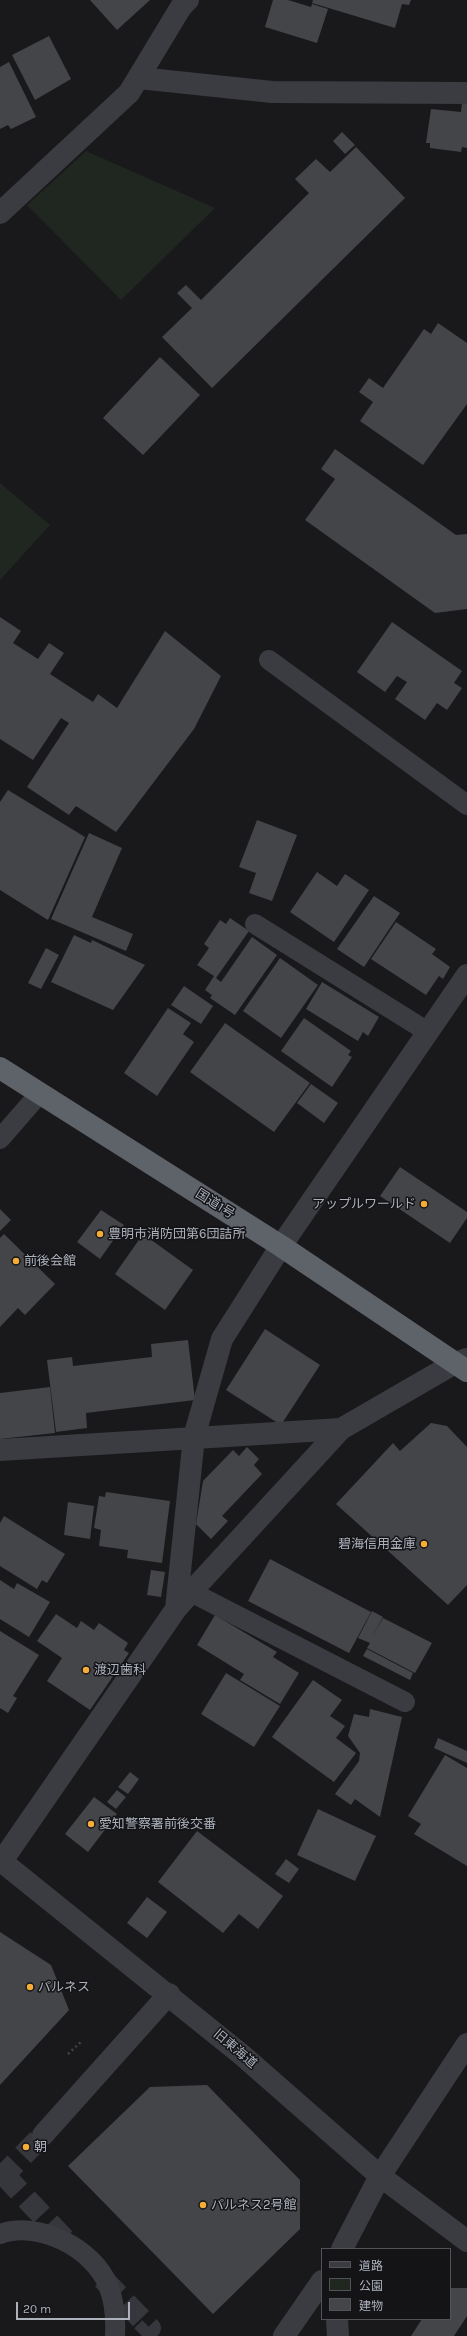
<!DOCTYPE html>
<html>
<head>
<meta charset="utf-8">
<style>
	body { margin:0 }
	#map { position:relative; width:467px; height:2336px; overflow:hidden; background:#19191c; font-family:Karla,"Noto Sans JP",sans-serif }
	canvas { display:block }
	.legend { position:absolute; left:321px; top:2248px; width:130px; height:72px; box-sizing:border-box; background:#141417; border:1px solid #515359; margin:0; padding:5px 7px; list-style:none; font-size:12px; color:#acb1bc }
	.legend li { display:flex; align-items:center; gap:8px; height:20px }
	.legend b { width:20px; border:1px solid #515359 }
	.scale { position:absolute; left:16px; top:2302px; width:114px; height:18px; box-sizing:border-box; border:2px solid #acb1bc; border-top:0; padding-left:5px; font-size:12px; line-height:14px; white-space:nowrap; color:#acb1bc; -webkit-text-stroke:3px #141417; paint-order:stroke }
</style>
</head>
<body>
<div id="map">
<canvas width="467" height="2336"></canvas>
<ul class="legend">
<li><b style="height:5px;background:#3a3c41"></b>道路</li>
<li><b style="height:11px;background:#1f2720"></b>公園</li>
<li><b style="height:11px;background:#434549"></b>建物</li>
</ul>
<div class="scale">20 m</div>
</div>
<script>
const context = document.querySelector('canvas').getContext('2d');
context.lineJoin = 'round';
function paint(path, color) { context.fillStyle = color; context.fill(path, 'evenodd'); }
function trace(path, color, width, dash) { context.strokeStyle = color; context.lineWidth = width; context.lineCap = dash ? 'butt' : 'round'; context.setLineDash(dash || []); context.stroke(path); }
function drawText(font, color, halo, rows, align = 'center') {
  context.font = font + ' Karla,"Noto Sans JP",sans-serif'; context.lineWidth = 3; context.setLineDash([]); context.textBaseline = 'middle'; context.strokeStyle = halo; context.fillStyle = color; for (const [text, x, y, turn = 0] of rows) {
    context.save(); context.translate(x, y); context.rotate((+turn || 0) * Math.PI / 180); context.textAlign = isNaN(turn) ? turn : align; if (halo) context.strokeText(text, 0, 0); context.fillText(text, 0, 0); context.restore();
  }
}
const green = new Path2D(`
	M 86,151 L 215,208 L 121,300 L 27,205 Z
	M 0,483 L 50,525 L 0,580 Z`);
const building = new Path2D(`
	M 90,0 L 150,0 L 117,30 Z
	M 273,0 L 288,0 L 311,7 L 312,4 L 328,9 L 317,43 L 265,27 Z
	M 313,0 L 411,0 L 409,5 L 402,4 L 395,28 L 312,3 Z
	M 49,36 L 71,79 L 35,100 L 12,55 Z
	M 9,62 L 36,117 L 11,129 L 8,125 L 0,129 L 0,67 Z
	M 462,102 L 467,102 L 467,148 L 462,147 L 461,152 L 430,148 L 430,143 L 426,143 L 431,109 L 461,112 Z
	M 342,132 L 355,145 L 345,154 L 333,141 Z
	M 356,147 L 405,198 L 212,388 L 162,337 L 192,308 L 177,293 L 186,285 L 201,300 L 309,193 L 295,179 L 316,159 L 330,172 Z
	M 438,323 L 467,343 L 467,404 L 423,465 L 360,421 L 373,402 L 359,392 L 369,378 L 383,388 L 424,329 L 431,334 Z
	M 160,357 L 200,395 L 143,455 L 103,418 Z
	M 335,449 L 456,535 L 467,534 L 467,609 L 435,613 L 305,520 L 335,479 L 321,469 Z
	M 0,617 L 21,631 L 13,643 L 38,659 L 49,643 L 64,653 L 50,674 L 93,702 L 98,694 L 117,708 L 165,631 L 221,676 L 194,729 L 116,832 L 76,806 L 69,815 L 27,787 L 69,723 L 61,718 L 33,760 L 0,739 Z
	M 392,622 L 462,671 L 454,683 L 462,688 L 447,710 L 437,703 L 425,720 L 395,699 L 407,682 L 397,676 L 385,692 L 357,672 Z
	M 8,790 L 85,837 L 48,920 L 0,890 L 0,802 Z
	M 257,820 L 297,835 L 272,901 L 249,893 L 256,873 L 239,867 Z
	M 89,833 L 122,848 L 92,917 L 133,934 L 126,951 L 51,919 Z
	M 317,872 L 337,886 L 345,874 L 369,890 L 334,942 L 290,912 Z
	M 374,896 L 400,913 L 364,967 L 337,949 Z
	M 230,918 L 249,931 L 216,978 L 221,982 L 252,937 L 277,955 L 235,1015 L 210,998 L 212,995 L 205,990 L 214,976 L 197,965 L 209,948 L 204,944 L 220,920 L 226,924 Z
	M 396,922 L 436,949 L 432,954 L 450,967 L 443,979 L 439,976 L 426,995 L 371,959 Z
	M 74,935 L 91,943 L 92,940 L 145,965 L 113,1010 L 51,982 Z
	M 46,948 L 59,955 L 41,989 L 28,983 Z
	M 280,958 L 318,985 L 281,1038 L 243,1011 Z
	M 322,982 L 379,1017 L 368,1036 L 363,1032 L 358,1041 L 306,1009 Z
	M 184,986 L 213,1006 L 201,1024 L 171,1005 Z
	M 168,1008 L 191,1023 L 183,1034 L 194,1042 L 157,1096 L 124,1073 Z
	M 304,1018 L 351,1051 L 348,1055 L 352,1057 L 332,1087 L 281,1051 Z
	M 225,1023 L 310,1083 L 274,1132 L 190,1072 Z
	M 311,1084 L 338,1103 L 324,1123 L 297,1103 Z
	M 400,1167 L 467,1212 L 467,1218 L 450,1243 L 380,1196 Z
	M 0,1209 L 11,1220 L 0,1231 Z
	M 101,1210 L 124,1225 L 100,1259 L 77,1242 Z
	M 4,1234 L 55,1284 L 25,1315 L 18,1308 L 0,1327 L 0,1238 Z
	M 143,1234 L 193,1270 L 165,1310 L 115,1274 Z
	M 265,1329 L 320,1365 L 281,1425 L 226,1390 Z
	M 188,1340 L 195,1400 L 86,1413 L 87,1428 L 56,1432 L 47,1360 L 72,1357 L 73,1366 L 152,1357 L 151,1344 Z
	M 50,1387 L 55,1433 L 0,1439 L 0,1393 Z
	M 431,1423 L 447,1426 L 467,1447 L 467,1585 L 448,1605 L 336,1504 L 393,1443 L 400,1451 Z
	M 247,1447 L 259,1459 L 254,1465 L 262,1474 L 222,1516 L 228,1521 L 211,1539 L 196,1524 L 203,1481 L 233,1450 L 239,1456 Z
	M 106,1492 L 170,1501 L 162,1563 L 127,1558 L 128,1550 L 99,1546 L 101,1530 L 94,1528 L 99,1496 L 105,1497 Z
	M 68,1502 L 94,1506 L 90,1539 L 64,1535 Z
	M 4,1516 L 65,1554 L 47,1583 L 42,1580 L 37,1589 L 0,1566 L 0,1523 Z
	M 270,1559 L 371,1612 L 349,1653 L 248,1601 Z
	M 151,1570 L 165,1572 L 161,1597 L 147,1595 Z
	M 0,1580 L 14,1589 L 17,1583 L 50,1602 L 29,1637 L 0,1619 Z
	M 372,1611 L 383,1617 L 371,1639 L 383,1618 L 432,1643 L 415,1673 L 367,1648 L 370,1643 L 358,1638 Z
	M 56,1614 L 77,1628 L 81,1621 L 94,1630 L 99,1623 L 128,1643 L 124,1650 L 129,1653 L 90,1710 L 47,1681 L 62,1658 L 37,1641 Z
	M 215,1615 L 277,1652 L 273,1657 L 299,1673 L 280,1704 L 240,1680 L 244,1674 L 197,1645 Z
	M 0,1631 L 39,1655 L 13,1696 L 17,1698 L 8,1713 L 0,1708 Z
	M 367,1649 L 413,1673 L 410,1680 L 363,1656 Z
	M 226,1673 L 280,1706 L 254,1747 L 201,1714 Z
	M 313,1680 L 342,1700 L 330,1716 L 345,1726 L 336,1738 L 356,1753 L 334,1782 L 272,1737 Z
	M 370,1709 L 402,1717 L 380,1817 L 355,1799 L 351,1805 L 335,1794 L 359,1761 L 360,1753 L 348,1736 L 354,1714 L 369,1717 Z
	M 438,1738 L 467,1751 L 467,1763 L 434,1748 Z
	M 445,1755 L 467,1768 L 467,1866 L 414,1834 L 421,1824 L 408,1816 Z
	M 130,1772 L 139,1779 L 128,1794 L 118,1787 Z
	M 117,1790 L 126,1797 L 116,1809 L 107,1802 Z
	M 94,1797 L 117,1814 L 88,1852 L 65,1834 Z
	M 318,1809 L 376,1836 L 355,1881 L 297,1855 Z
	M 197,1831 L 283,1896 L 258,1929 L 239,1914 L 223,1933 L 158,1882 Z
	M 286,1859 L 299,1869 L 289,1883 L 275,1874 Z
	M 147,1897 L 167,1912 L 147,1938 L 127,1923 Z
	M 0,1932 L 51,1965 L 69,2010 L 0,2085 Z
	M 207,2085 L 300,2180 L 300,2229 L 213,2314 L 68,2166 L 150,2087 Z
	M 450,2288 L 467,2288 L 467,2316 L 454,2336 L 411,2336 L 422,2319 L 450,2319 Z`);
const minorTunnel = new Path2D(`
	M 4,2175 L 72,2247
	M 0,2179 L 43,2135
	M 103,2279 L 150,2328 L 142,2336`);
const path = new Path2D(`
	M 68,2054 L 82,2041`);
const service = new Path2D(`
	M 269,660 L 467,805
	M 255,924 L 428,1032
	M 0,1139 L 40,1093
	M 191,1592 L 405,1702
	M 0,2234 C 38,2220 93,2248 108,2285 C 115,2302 116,2318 115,2336`);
const minor = new Path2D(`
	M 139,78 L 272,92 L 467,93
	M 0,213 L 129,93 L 181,7 L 188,0
	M 0,1450 L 341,1429
	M 176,1609 L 194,1437 L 222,1339 L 281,1246 L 467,975
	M 2,1861 L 176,1609 L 191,1592 L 341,1429 L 455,1363 L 467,1359
	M 43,2135 L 169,1994
	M 337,2319 L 338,2336`);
const tertiary = new Path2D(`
	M 0,1860 L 242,2055 L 380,2176 L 467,2241
	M 342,2249 L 380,2176 L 467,2044
	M 284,2336 L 322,2281`);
const trunk = new Path2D(`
	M 0,1068 L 281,1246 L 467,1371`);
const markers = [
	[424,1204,4,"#f6ad37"],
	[100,1234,4,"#f6ad37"],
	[16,1261,4,"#f6ad37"],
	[424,1544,4,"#f6ad37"],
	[86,1670,4,"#f6ad37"],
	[91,1824,4,"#f6ad37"],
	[30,1987,4,"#f6ad37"],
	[26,2147,4,"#f6ad37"],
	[203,2205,4,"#f6ad37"]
];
const streetNames = [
	["国道1号",215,1204,32],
	["旧東海道",235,2049,40]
];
const poiNames = [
	["アップルワールド",416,1204,"right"],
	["豊明市消防団第6団詰所",108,1234],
	["前後会館",24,1261],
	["碧海信用金庫",416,1544,"right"],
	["渡辺歯科",94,1670],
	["愛知警察署前後交番",99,1824],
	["パルネス",38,1987],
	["朝",34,2147],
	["パルネス2号館",211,2205]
];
paint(green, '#1f2720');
paint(building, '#434549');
trace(minorTunnel, '#36373c', 22, [22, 11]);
trace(path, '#404348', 2.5, [2, 3]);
trace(service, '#3a3c41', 20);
trace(minor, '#3a3c41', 22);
trace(tertiary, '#3a3c41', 22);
trace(trunk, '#5e6269', 22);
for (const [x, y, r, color] of markers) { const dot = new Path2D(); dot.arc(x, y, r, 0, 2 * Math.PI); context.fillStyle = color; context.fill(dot); trace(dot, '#141417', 1.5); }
drawText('13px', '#acb1bc', '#141417', streetNames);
drawText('13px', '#acb1bc', '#141417', poiNames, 'left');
</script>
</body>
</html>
